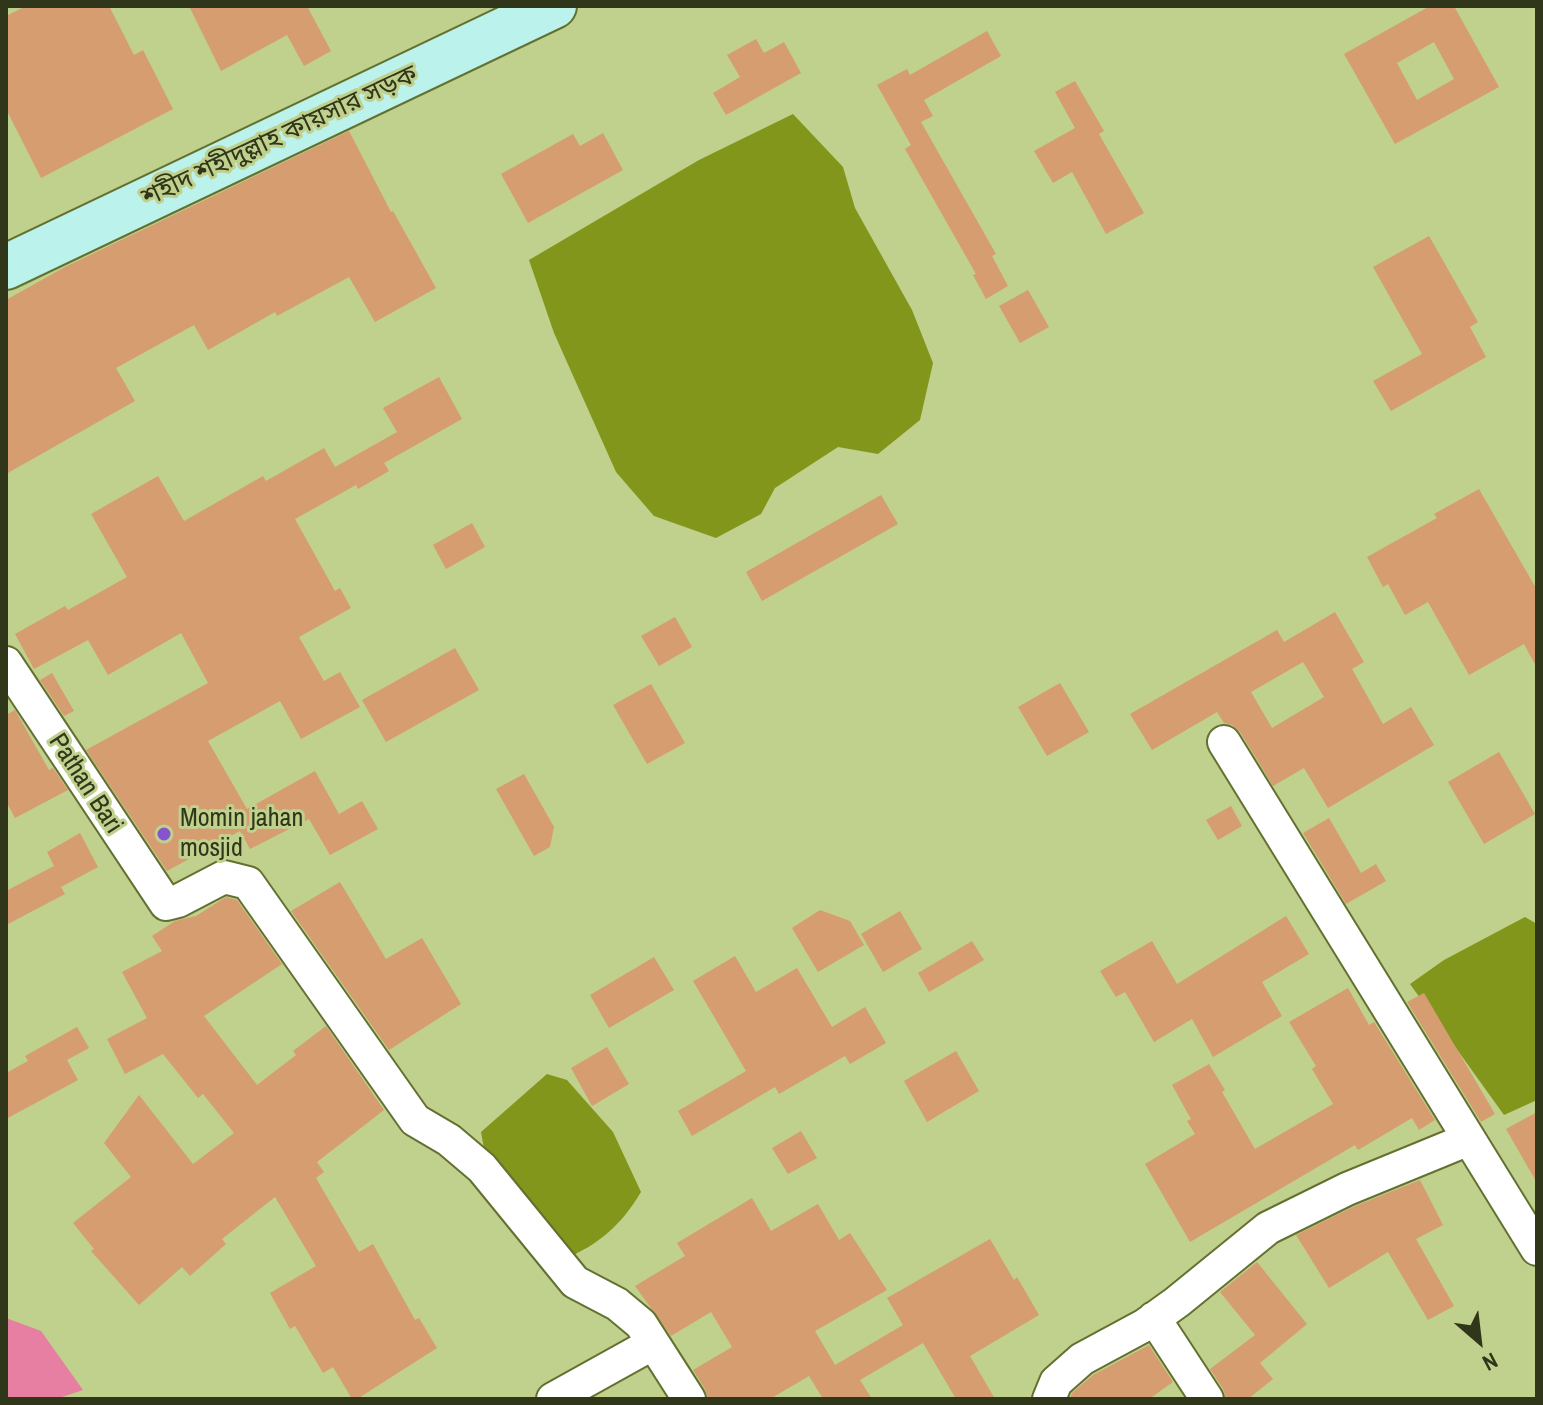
<!DOCTYPE html>
<html>
<head>
<meta charset="utf-8">
<style>
	body { margin:0 }
	#map { position:relative; width:1543px; height:1405px; overflow:hidden; background:#c0d08d; font-family:"Archivo Narrow",sans-serif }
	canvas { display:block }
	.frame { position:absolute; inset:0; border:8px solid #2f361a; pointer-events:none }
	.north { position:absolute; left:1439px; top:1301px; width:80px; height:80px; -webkit-text-stroke:6px #c0d08d; paint-order:stroke; rotate:152deg; font-size:22px; font-weight:700; line-height:32px; text-align:center; color:#2f361a }
	.north::after { content:''; display:block; margin:auto; width:28px; height:36px; background:#2f361a; clip-path:polygon(50% 0,100% 100%,50% 72%,0 100%) }
</style>
</head>
<body>
<div id="map">
<canvas width="1543" height="1405"></canvas>
<div class="frame"></div>
<div class="north">N</div>
</div>
<script>
const context = document.querySelector('canvas').getContext('2d');
context.lineJoin = 'round';
function paint(path, color) { context.fillStyle = color; context.fill(path, 'evenodd'); }
function trace(path, color, width, dash) { context.strokeStyle = color; context.lineWidth = width; context.lineCap = dash ? 'butt' : 'round'; context.setLineDash(dash || []); context.stroke(path); }
function drawText(font, color, halo, rows, align = 'center') {
  context.font = font + ' "Archivo Narrow","Noto Sans Bengali",sans-serif'; context.lineWidth = 6; context.setLineDash([]); context.textBaseline = 'middle'; context.strokeStyle = halo; context.fillStyle = color; for (const [text, x, y, turn = 0] of rows) {
    context.save(); context.translate(x, y); context.rotate((+turn || 0) * Math.PI / 180); context.textAlign = isNaN(turn) ? turn : align; if (halo) context.strokeText(text, 0, 0); context.fillText(text, 0, 0); context.restore();
  }
}
const green = new Path2D(`
	M 6,1318 L 41,1331 L 83,1390 L 56,1399 L 6,1399 Z`);
const water = new Path2D(`
	M 793,114 L 843,167 L 855,208 L 912,310 L 933,363 L 920,420 L 878,454 L 838,447 L 775,488 L 761,514 L 716,538 L 654,516 L 616,472 L 554,333 L 529,260 L 699,160 Z
	M 1525,917 L 1537,924 L 1537,1100 L 1504,1115 L 1410,984 L 1444,960 Z
	M 547,1074 L 567,1080 L 613,1132 L 641,1192 C 622,1224 599,1245 564,1259 L 487,1165 L 481,1132 Z`);
const building = new Path2D(`
	M 26,6 L 109,6 L 134,55 L 143,50 L 173,109 L 41,178 L 6,109 L 6,16 Z
	M 189,6 L 307,6 L 331,51 L 304,66 L 287,35 L 221,71 Z
	M 1430,6 L 1454,6 L 1499,87 L 1395,144 L 1344,54 ZM 1434,42 L 1454,79 L 1417,100 L 1397,63 Z
	M 987,31 L 1001,56 L 924,100 L 933,116 L 921,122 L 996,254 L 992,256 L 1008,286 L 986,299 L 973,275 L 976,274 L 905,149 L 911,145 L 877,85 L 907,69 L 910,75 Z
	M 756,39 L 764,53 L 784,42 L 801,73 L 726,115 L 713,93 L 740,77 L 727,55 Z
	M 1075,81 L 1104,131 L 1099,134 L 1144,213 L 1106,234 L 1072,172 L 1053,183 L 1034,151 L 1075,128 L 1055,92 Z
	M 349,131 L 391,212 L 393,211 L 436,288 L 375,322 L 349,277 L 277,316 L 275,312 L 208,350 L 194,325 L 116,368 L 135,401 L 6,474 L 6,300 L 65,267 Z
	M 603,133 L 623,170 L 528,223 L 501,174 L 573,134 L 580,146 Z
	M 1429,236 L 1478,322 L 1470,327 L 1486,357 L 1391,411 L 1373,381 L 1422,354 L 1373,267 Z
	M 1028,290 L 1049,327 L 1020,343 L 999,306 Z
	M 439,377 L 462,419 L 384,463 L 389,471 L 358,489 L 356,485 L 295,519 L 335,591 L 340,588 L 351,608 L 299,637 L 324,681 L 340,672 L 360,707 L 301,739 L 280,701 L 208,741 L 247,809 L 315,771 L 339,814 L 362,801 L 378,829 L 330,855 L 309,819 L 250,849 L 240,831 L 167,871 L 86,750 L 208,683 L 181,633 L 108,675 L 88,640 L 34,669 L 15,634 L 65,606 L 68,610 L 127,577 L 91,514 L 158,476 L 184,521 L 263,476 L 266,481 L 324,448 L 335,467 L 397,432 L 383,408 Z
	M 1479,489 L 1537,590 L 1537,668 L 1524,644 L 1469,675 L 1428,602 L 1405,615 L 1388,584 L 1383,587 L 1367,557 L 1437,518 L 1434,514 Z
	M 881,495 L 898,524 L 762,601 L 746,572 Z
	M 472,523 L 485,547 L 446,569 L 433,545 Z
	M 1335,612 L 1364,662 L 1352,669 L 1383,724 L 1411,707 L 1434,745 L 1328,808 L 1304,768 L 1273,786 L 1240,732 L 1232,725 L 1224,723 L 1217,712 L 1152,750 L 1130,714 L 1277,630 L 1284,642 ZM 1303,662 L 1324,697 L 1272,728 L 1251,692 Z
	M 675,617 L 692,647 L 659,666 L 641,636 Z
	M 455,648 L 479,690 L 386,742 L 362,700 Z
	M 52,673 L 74,711 L 64,716 L 40,680 Z
	M 1060,683 L 1089,732 L 1047,756 L 1018,707 Z
	M 651,684 L 685,743 L 647,764 L 613,705 Z
	M 15,710 L 49,770 L 53,768 L 68,790 L 15,818 L 6,801 L 6,715 Z
	M 1499,752 L 1535,814 L 1484,844 L 1448,782 Z
	M 524,774 L 554,827 L 550,847 L 534,856 L 496,789 Z
	M 1231,806 L 1242,826 L 1218,840 L 1206,820 Z
	M 1329,818 L 1361,873 L 1376,864 L 1386,881 L 1346,904 L 1303,833 Z
	M 80,833 L 98,867 L 61,887 L 65,894 L 6,925 L 6,891 L 54,866 L 47,852 Z
	M 340,882 L 386,959 L 422,938 L 461,1004 L 389,1050 L 291,911 Z
	M 226,897 L 237,900 L 282,964 L 204,1016 L 257,1085 L 296,1055 L 293,1051 L 326,1026 L 384,1110 L 317,1162 L 324,1172 L 316,1178 L 359,1252 L 373,1244 L 415,1320 L 419,1318 L 437,1348 L 357,1399 L 352,1399 L 333,1367 L 323,1373 L 295,1326 L 290,1329 L 270,1293 L 316,1266 L 275,1197 L 222,1239 L 226,1244 L 190,1276 L 182,1267 L 139,1305 L 91,1251 L 94,1249 L 73,1223 L 131,1177 L 104,1143 L 139,1095 L 193,1164 L 234,1133 L 203,1094 L 198,1098 L 163,1054 L 125,1074 L 107,1039 L 147,1018 L 122,972 L 162,951 L 152,936 L 175,921 L 196,916 Z
	M 820,910 L 850,921 L 864,945 L 818,972 L 792,928 Z
	M 900,911 L 922,949 L 883,972 L 861,934 Z
	M 1286,916 L 1309,954 L 1262,982 L 1282,1016 L 1213,1057 L 1192,1019 L 1154,1042 L 1125,992 L 1116,997 L 1100,971 L 1152,941 L 1177,984 Z
	M 972,941 L 984,960 L 929,992 L 918,973 Z
	M 735,956 L 756,992 L 797,968 L 832,1027 L 865,1007 L 886,1043 L 850,1064 L 845,1056 L 779,1094 L 775,1087 L 692,1136 L 678,1111 L 746,1071 L 693,981 Z
	M 654,957 L 674,990 L 609,1028 L 590,995 Z
	M 1348,988 L 1369,1025 L 1374,1022 L 1435,1120 L 1419,1130 L 1412,1118 L 1358,1150 L 1355,1145 L 1190,1242 L 1145,1164 L 1195,1134 L 1187,1121 L 1191,1119 L 1172,1085 L 1209,1064 L 1225,1090 L 1222,1092 L 1255,1149 L 1333,1104 L 1312,1069 L 1316,1066 L 1289,1022 Z
	M 1424,993 L 1495,1114 L 1481,1122 L 1407,1002 Z
	M 77,1027 L 89,1048 L 67,1060 L 78,1080 L 6,1119 L 6,1073 L 28,1061 L 25,1056 Z
	M 607,1047 L 629,1084 L 592,1106 L 571,1068 Z
	M 956,1051 L 979,1091 L 927,1122 L 904,1081 Z
	M 1537,1112 L 1537,1183 L 1506,1129 Z
	M 801,1131 L 817,1158 L 788,1174 L 772,1148 Z
	M 1420,1180 L 1443,1225 L 1416,1239 L 1454,1306 L 1428,1320 L 1388,1252 L 1329,1288 L 1296,1235 L 1355,1206 Z
	M 752,1198 L 771,1231 L 818,1204 L 839,1240 L 850,1233 L 887,1290 L 815,1331 L 835,1365 L 903,1325 L 887,1298 L 990,1239 L 1014,1280 L 1017,1277 L 1039,1315 L 970,1356 L 995,1399 L 956,1399 L 923,1343 L 860,1380 L 872,1399 L 823,1399 L 809,1376 L 770,1399 L 708,1399 L 705,1389 L 693,1370 L 732,1347 L 711,1312 L 671,1336 L 635,1286 L 685,1256 L 677,1243 Z
	M 1257,1262 L 1307,1324 L 1260,1363 L 1273,1379 L 1248,1399 L 1226,1399 L 1223,1389 L 1210,1369 L 1255,1335 L 1220,1292 Z
	M 1149,1345 L 1173,1382 L 1149,1399 L 1070,1399 L 1072,1393 L 1093,1375 Z`);
const street = new Path2D(`
	M 6,663 L 166,904 L 178,901 L 224,877 L 248,883 L 415,1120 L 449,1140 L 482,1168 L 575,1282 L 617,1304 L 641,1324 L 689,1399
	M 1224,742 L 1537,1249
	M 1154,1318 L 1207,1399
	M 553,1399 L 652,1344
	M 1049,1399 L 1056,1382 L 1082,1359 L 1145,1325 L 1177,1302 L 1268,1228 L 1347,1189 L 1469,1139`);
const secondary = new Path2D(`
	M 6,267 L 554,6`);
const markers = [
	[164,834,8,"#8654cd"]
];
const streetNames = [
	["শহীদ শহীদুল্লাহ কায়সার সড়ক",280,137,-25],
	["Pathan Bari",85,784,57]
];
const poiNames = [
	["Momin jahan",180,819],
	["mosjid",180,849]
];
paint(green, '#e77fa2');
paint(water, '#81961a');
paint(building, '#d59d70');
trace(street, '#637130', 36);
trace(secondary, '#637130', 48);
trace(street, '#fff', 32);
trace(secondary, '#bbf2eb', 44);
for (const [x, y, r, color] of markers) { const dot = new Path2D(); dot.arc(x, y, r, 0, 2 * Math.PI); context.fillStyle = color; context.fill(dot); trace(dot, '#c0d08d', 3); }
drawText('26px', '#2f361a', '#c0d08d', streetNames);
drawText('26px', '#2f361a', '#c0d08d', poiNames, 'left');
</script>
</body>
</html>
